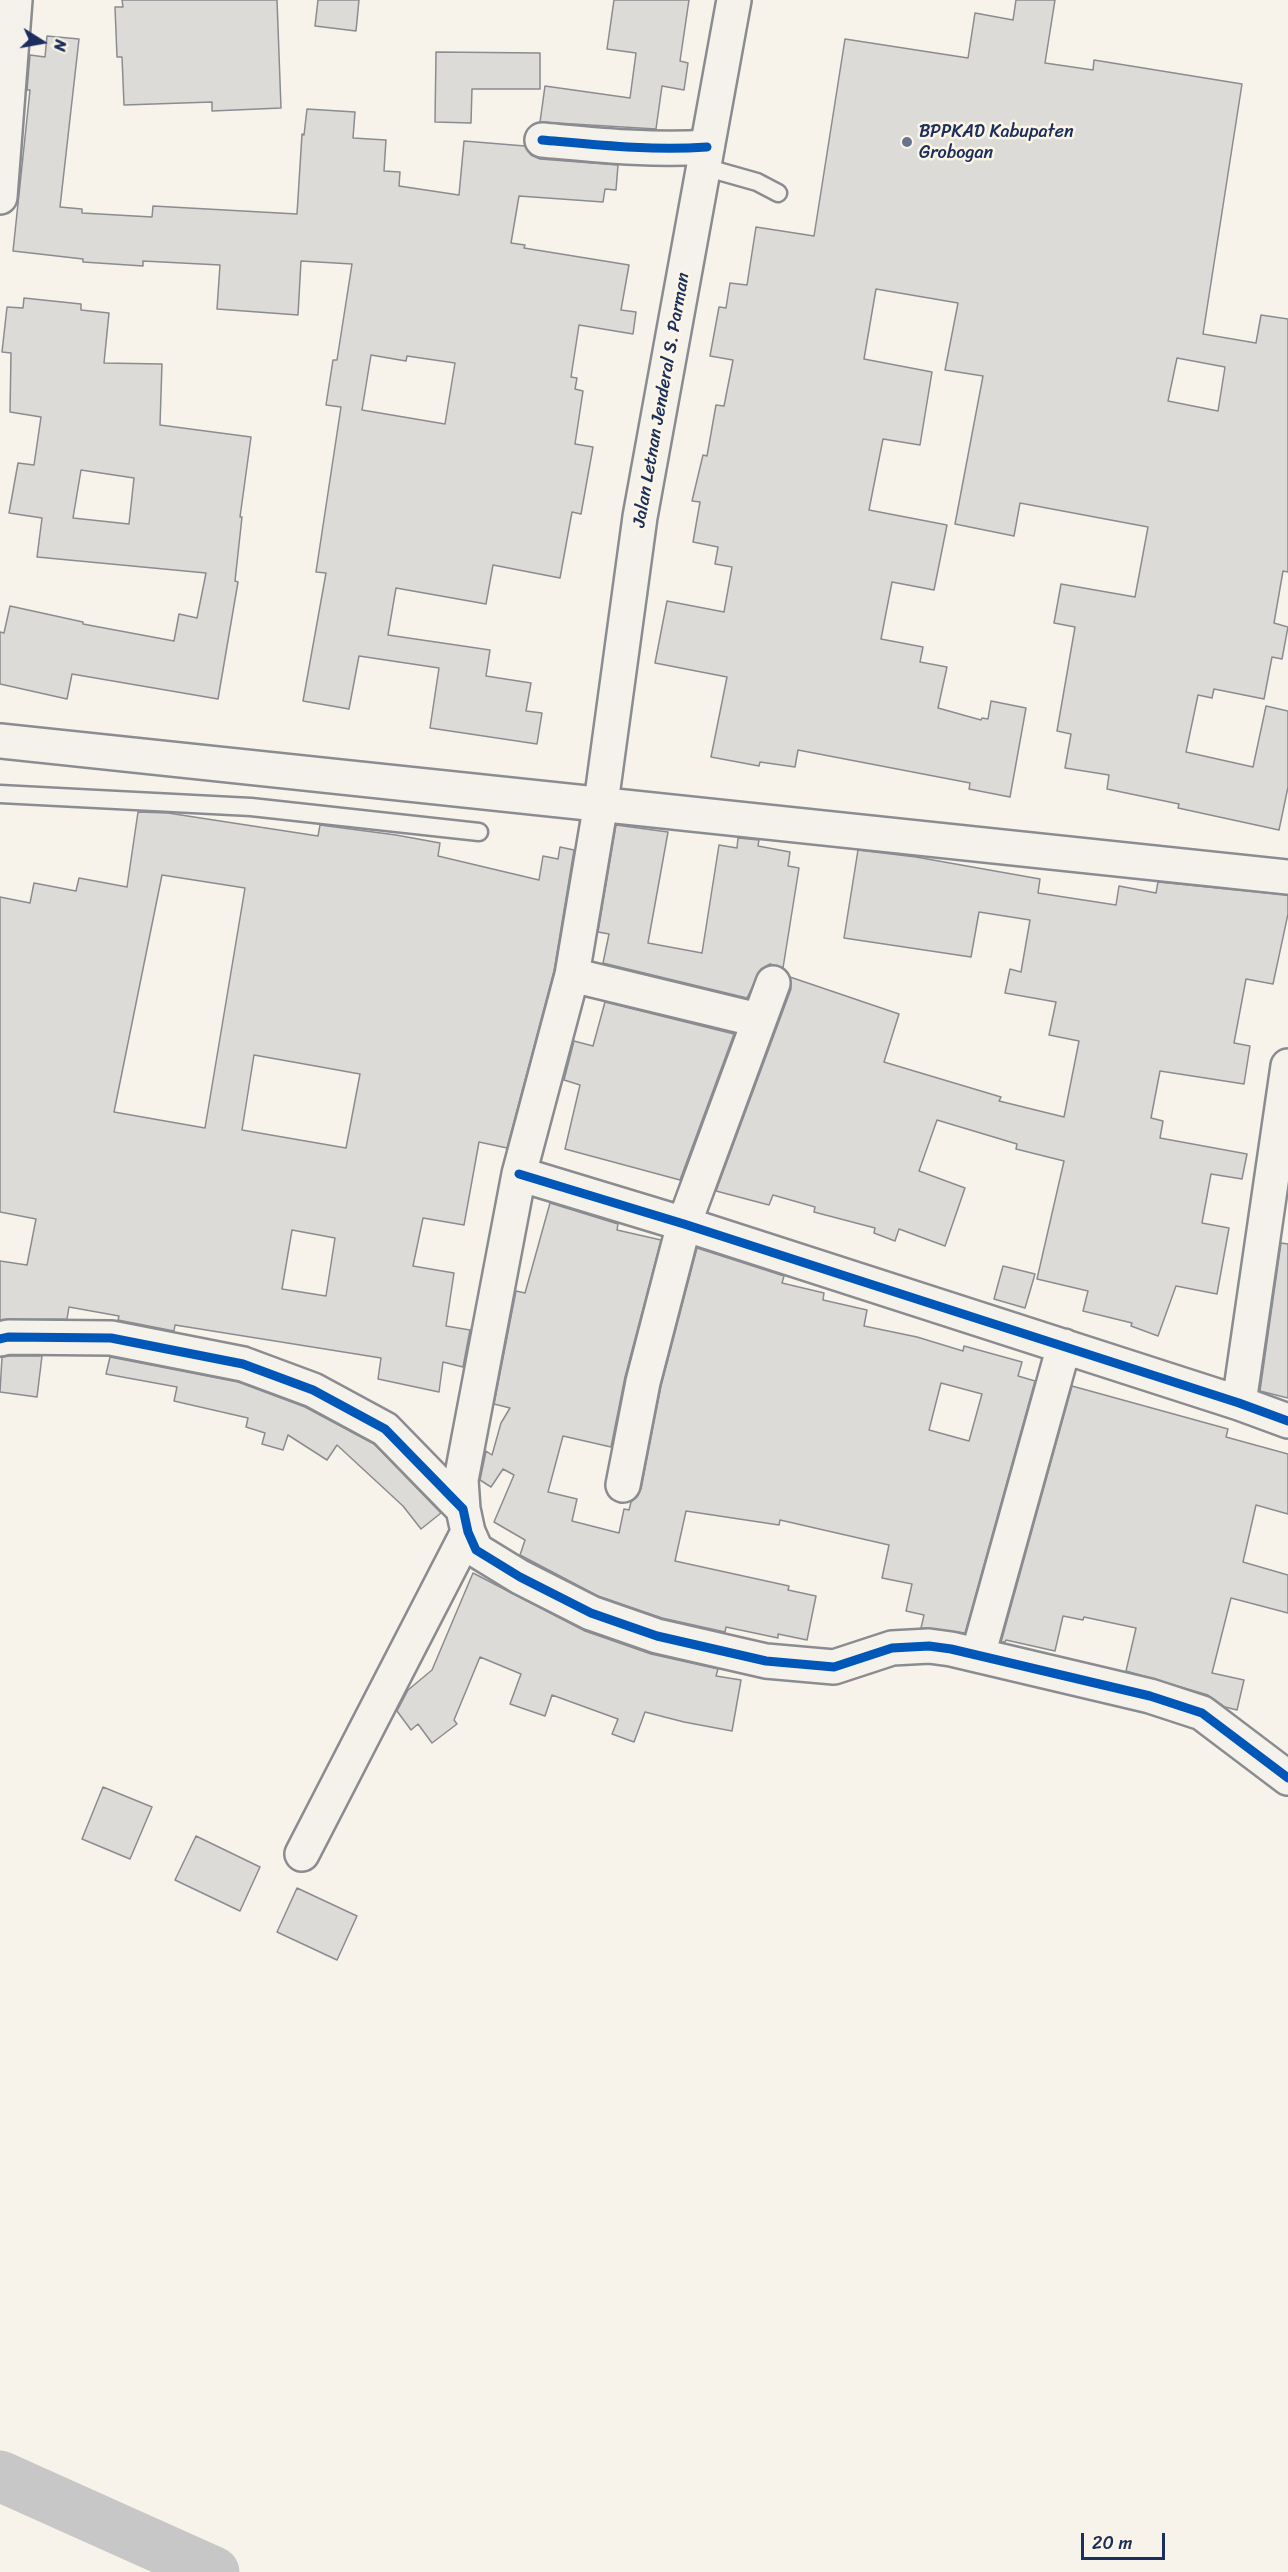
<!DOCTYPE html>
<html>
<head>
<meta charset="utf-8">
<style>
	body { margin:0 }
	#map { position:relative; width:1288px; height:2572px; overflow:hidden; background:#f7f3ea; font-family:Sriracha,sans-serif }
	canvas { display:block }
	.north { position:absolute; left:12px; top:12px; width:60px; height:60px; -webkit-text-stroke:4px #fcf5e5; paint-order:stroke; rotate:101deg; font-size:16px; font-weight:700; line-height:24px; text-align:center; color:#1b2f5e }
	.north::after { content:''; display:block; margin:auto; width:21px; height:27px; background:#1b2f5e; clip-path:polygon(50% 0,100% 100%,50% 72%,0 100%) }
	.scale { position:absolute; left:1081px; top:2533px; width:84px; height:27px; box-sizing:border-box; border:3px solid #1b2f5e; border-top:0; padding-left:8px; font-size:18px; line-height:21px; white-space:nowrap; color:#1b2f5e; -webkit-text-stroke:4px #fcf5e5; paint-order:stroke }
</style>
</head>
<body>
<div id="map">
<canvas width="1288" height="2572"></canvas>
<div class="north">N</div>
<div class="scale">20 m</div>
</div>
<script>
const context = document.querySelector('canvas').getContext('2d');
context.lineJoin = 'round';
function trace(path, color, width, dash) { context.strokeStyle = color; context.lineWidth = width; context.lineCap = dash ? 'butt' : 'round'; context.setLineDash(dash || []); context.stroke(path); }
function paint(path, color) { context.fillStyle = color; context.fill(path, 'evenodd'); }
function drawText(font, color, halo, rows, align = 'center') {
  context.font = font + ' Sriracha,sans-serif'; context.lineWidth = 5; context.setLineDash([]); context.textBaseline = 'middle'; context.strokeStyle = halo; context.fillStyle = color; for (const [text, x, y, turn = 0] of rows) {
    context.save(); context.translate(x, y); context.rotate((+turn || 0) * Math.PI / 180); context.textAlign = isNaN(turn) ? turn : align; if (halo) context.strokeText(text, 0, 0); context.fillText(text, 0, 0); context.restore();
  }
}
const river = new Path2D(`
	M 0,2476 L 214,2572`);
const building = new Path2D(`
	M 122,0 L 277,0 L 281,108 L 212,111 L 212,102 L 124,105 L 122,57 L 117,57 L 115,7 L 123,7 Z
	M 318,0 L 359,0 L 356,31 L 315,26 Z
	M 614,0 L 689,0 L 680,61 L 688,63 L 684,90 L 662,86 L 656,129 L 540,122 L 545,86 L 630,98 L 636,53 L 607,49 Z
	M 1016,0 L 1055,0 L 1045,63 L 1093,70 L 1094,60 L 1242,84 L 1203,334 L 1256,343 L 1261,315 L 1288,319 L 1288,572 L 1283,571 L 1274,623 L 1288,627 L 1282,659 L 1272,657 L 1264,699 L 1214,689 L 1212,698 L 1198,695 L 1186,752 L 1253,767 L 1266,706 L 1288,711 L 1288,787 L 1279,830 L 1178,808 L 1179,804 L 1107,789 L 1109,775 L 1065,768 L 1071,734 L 1057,731 L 1075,627 L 1054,623 L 1061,584 L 1135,597 L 1148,527 L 1020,503 L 1014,536 L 955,524 L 983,376 L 945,370 L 958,303 L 876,289 L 864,359 L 932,372 L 920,445 L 883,439 L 869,510 L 947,525 L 934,590 L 892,582 L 881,639 L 923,647 L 920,662 L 947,667 L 938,708 L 981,720 L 982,718 L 988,719 L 991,701 L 1026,708 L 1010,797 L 969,789 L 970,783 L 798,750 L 795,767 L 760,762 L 759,766 L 711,757 L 727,677 L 655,663 L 667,601 L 724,612 L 732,567 L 715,564 L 718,547 L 693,542 L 700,502 L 692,501 L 703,455 L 707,456 L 716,405 L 724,406 L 733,360 L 710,356 L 719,307 L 726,308 L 730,283 L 747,285 L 756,227 L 814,236 L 845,39 L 968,58 L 975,13 L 1013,20 ZM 1177,358 L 1225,367 L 1218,411 L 1168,401 Z
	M 47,36 L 79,39 L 60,207 L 82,209 L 82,213 L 152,217 L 153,206 L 297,214 L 302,134 L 304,135 L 307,109 L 355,112 L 353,138 L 386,140 L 384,171 L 400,172 L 399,186 L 459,195 L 464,141 L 525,146 L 531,155 L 540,159 L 618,165 L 616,190 L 605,189 L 603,202 L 519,196 L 511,243 L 525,245 L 524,248 L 629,265 L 621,310 L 636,312 L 633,334 L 579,325 L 571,377 L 577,378 L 575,389 L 583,391 L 575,444 L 593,447 L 581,514 L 572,512 L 560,578 L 493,565 L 486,604 L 396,588 L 388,635 L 490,650 L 486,676 L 531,683 L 526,711 L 542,713 L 537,744 L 430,728 L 439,668 L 359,656 L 349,709 L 303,701 L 326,573 L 316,572 L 341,407 L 326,405 L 333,360 L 337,360 L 352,264 L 301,261 L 298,315 L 217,309 L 220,265 L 143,261 L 143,266 L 83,262 L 83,259 L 13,251 L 30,90 L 27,90 L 30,55 L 45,57 ZM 371,355 L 406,361 L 407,356 L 455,363 L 445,424 L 362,410 Z
	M 436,52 L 540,53 L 540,89 L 472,89 L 471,123 L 435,122 Z
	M 24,298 L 81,304 L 81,310 L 109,313 L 104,363 L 162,364 L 160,425 L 251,437 L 240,517 L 242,517 L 235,581 L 238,582 L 218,699 L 72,674 L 67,699 L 0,684 L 0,632 L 4,633 L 10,606 L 83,622 L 83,624 L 174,641 L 179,614 L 197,618 L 206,573 L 37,557 L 42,518 L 9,513 L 18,463 L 34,465 L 41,417 L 10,412 L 11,353 L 2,352 L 7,307 L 23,308 ZM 81,470 L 134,478 L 129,524 L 73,518 Z
	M 138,812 L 168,813 L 318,836 L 320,825 L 396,835 L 440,843 L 438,856 L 539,880 L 543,856 L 558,859 L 560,847 L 574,850 L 554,971 L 507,1148 L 479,1142 L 464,1225 L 423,1218 L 413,1266 L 454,1273 L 446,1326 L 470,1330 L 463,1367 L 443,1362 L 439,1392 L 378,1379 L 381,1358 L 175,1325 L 174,1331 L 118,1320 L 119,1316 L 69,1307 L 67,1319 L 0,1320 L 0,1261 L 27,1265 L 36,1219 L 0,1212 L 0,897 L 30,903 L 34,883 L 76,891 L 79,878 L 127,887 ZM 162,875 L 245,888 L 205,1128 L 114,1112 ZM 254,1055 L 360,1074 L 346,1148 L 242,1130 ZM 292,1230 L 335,1238 L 326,1296 L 282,1289 Z
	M 616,825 L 668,832 L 648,943 L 702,953 L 719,845 L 737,848 L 738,838 L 759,840 L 758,846 L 790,852 L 788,866 L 799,868 L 783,968 L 770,964 L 761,969 L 747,998 L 603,963 L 609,934 L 598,932 Z
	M 858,850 L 916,857 L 1040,879 L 1038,893 L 1116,905 L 1119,886 L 1156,893 L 1158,882 L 1288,895 L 1288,914 L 1273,984 L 1246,979 L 1234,1043 L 1250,1046 L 1244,1084 L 1160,1071 L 1151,1118 L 1163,1121 L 1160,1138 L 1247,1154 L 1242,1179 L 1211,1174 L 1202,1223 L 1229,1228 L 1217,1294 L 1176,1286 L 1158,1336 L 1131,1326 L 1132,1323 L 1083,1311 L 1088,1291 L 1037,1279 L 1064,1161 L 1016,1149 L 1017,1144 L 937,1120 L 919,1171 L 965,1188 L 945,1246 L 899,1229 L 895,1241 L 874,1233 L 875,1228 L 814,1212 L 815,1207 L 773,1195 L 769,1205 L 716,1191 L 791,989 L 790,977 L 899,1014 L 884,1062 L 1001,1097 L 999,1101 L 1064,1117 L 1079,1041 L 1049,1035 L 1056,1002 L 1005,993 L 1010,969 L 1021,972 L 1030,920 L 979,912 L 971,957 L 844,938 Z
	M 605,1002 L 734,1034 L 680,1180 L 565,1149 L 580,1085 L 564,1080 L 574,1041 L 593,1046 Z
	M 550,1203 L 618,1224 L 617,1230 L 661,1240 L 625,1377 L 611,1447 L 563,1436 L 548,1492 L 577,1499 L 572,1521 L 619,1533 L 624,1509 L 629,1510 L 631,1502 L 637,1497 L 641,1489 L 661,1386 L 697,1248 L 784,1276 L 782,1283 L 824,1293 L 823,1300 L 867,1310 L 864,1326 L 917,1337 L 963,1351 L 964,1346 L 1022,1362 L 1018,1376 L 1035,1381 L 965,1633 L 921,1628 L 924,1615 L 906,1611 L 912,1584 L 882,1578 L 889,1545 L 780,1520 L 779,1525 L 686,1511 L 675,1561 L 789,1586 L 788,1590 L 816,1596 L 807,1640 L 778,1634 L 778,1638 L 726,1627 L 725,1632 L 662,1618 L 598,1596 L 520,1555 L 525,1540 L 494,1522 L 514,1475 L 503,1469 L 491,1487 L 480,1480 L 486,1451 L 492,1455 L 501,1423 L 510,1408 L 494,1404 L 516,1291 L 525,1293 ZM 941,1383 L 982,1394 L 969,1441 L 929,1430 Z
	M 1281,1243 L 1288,1244 L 1288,1398 L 1260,1391 Z
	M 1003,1266 L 1035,1274 L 1025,1308 L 994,1299 Z
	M 10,1356 L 42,1356 L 37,1397 L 0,1392 L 2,1357 Z
	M 110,1357 L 238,1382 L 305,1407 L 374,1444 L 441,1513 L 421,1529 L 403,1506 L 337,1445 L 327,1460 L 288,1435 L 283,1450 L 262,1444 L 265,1433 L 246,1427 L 248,1418 L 174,1401 L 177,1387 L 106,1374 Z
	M 1072,1386 L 1228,1429 L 1226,1437 L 1288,1454 L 1288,1514 L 1256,1505 L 1243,1562 L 1288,1575 L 1288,1613 L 1231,1598 L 1212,1673 L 1244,1680 L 1237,1710 L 1225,1707 L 1208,1695 L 1126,1671 L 1136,1628 L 1084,1617 L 1083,1620 L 1063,1616 L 1055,1651 L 1006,1640 L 1005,1642 L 1001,1642 Z
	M 473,1573 L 585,1631 L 651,1654 L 718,1669 L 716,1676 L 741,1680 L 732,1731 L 684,1722 L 645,1712 L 634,1742 L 612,1734 L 618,1719 L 552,1695 L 545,1716 L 510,1704 L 521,1674 L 480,1657 L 454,1720 L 457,1724 L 432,1743 L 418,1724 L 411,1730 L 397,1711 L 408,1690 L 432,1670 Z
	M 103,1787 L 152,1807 L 130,1859 L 82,1839 Z
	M 196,1836 L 260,1867 L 240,1911 L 175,1880 Z
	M 297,1888 L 357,1916 L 337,1960 L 277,1932 Z`);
const service = new Path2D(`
	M 704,167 L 757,182 L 778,193
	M 0,794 L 251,807 L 479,832`);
const minor = new Path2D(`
	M 542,140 C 598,145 652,151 707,147
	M 572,975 L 758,1020
	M 519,1174 L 684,1224 L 1239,1403 L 1288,1421
	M 0,1339 L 8,1337 L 111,1338 L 243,1364 L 313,1390 L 385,1429 L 463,1509 L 468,1532 L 476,1550 L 520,1577 L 591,1613 L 657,1636 L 766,1661 L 834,1667 L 892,1648 L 929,1646 L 951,1649 L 1150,1696 L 1202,1713 L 1288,1778
	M 1239,1403 L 1288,1066
	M 623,1485 L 643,1382 L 684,1224 L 773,983
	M 463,1509 L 461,1480 L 519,1174 L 572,975 L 601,803
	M 978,1655 L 1064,1346
	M 302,1854 L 468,1532`);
const secondary = new Path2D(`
	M 0,197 L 15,0`);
const primary = new Path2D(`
	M 0,741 L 1288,877
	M 601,803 L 640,517 L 734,0`);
const cycleway = new Path2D(`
	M 542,140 C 598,145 652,151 707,147
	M 519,1174 L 684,1224 L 1239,1403 L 1288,1421
	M 0,1339 L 8,1337 L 111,1338 L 243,1364 L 313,1390 L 385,1429 L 463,1509 L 468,1532 L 476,1550 L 520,1577 L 591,1613 L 657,1636 L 766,1661 L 834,1667 L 892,1648 L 929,1646 L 951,1649 L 1150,1696 L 1202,1713 L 1288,1778`);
const markers = [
	[907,142,6,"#68748f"]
];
const poiNames = [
	["BPPKAD Kabupaten",919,132],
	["Grobogan",919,153]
];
const streetNames = [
	["Jalan Letnan Jenderal S. Parman",662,400,-80]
];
trace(river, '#c7c7c7', 51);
paint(building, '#dddbd7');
trace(building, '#8a8c91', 1.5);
trace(service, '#8a8c91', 21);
trace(minor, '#8a8c91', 38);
trace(secondary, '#8a8c91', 38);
trace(primary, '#8a8c91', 38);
trace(service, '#f5f2ec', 16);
trace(minor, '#f5f2ec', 33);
trace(secondary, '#f5f2ec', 33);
trace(primary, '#f5f2ec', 33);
trace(cycleway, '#0057b8', 9);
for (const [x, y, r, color] of markers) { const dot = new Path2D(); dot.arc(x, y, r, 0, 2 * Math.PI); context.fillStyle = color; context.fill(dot); trace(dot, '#fcf5e5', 2); }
drawText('18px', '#1b2f5e', '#fcf5e5', poiNames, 'left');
drawText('18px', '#1b2f5e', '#fcf5e5', streetNames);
</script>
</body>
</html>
